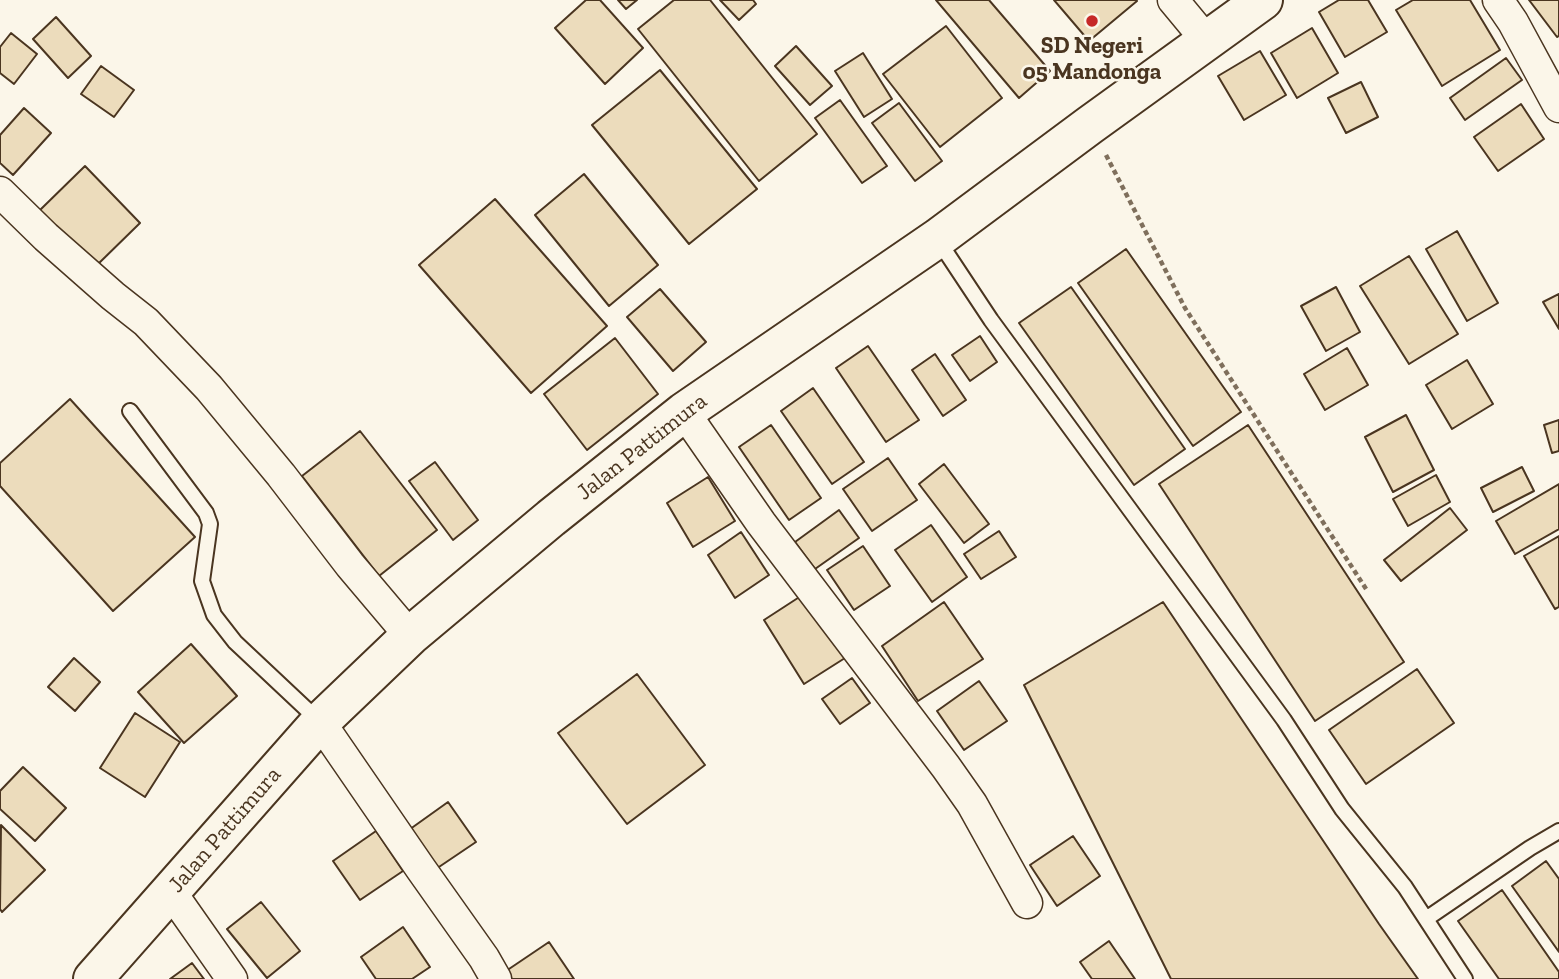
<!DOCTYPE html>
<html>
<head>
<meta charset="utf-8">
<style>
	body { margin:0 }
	canvas { display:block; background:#fbf6e9 }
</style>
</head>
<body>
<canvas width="1559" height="979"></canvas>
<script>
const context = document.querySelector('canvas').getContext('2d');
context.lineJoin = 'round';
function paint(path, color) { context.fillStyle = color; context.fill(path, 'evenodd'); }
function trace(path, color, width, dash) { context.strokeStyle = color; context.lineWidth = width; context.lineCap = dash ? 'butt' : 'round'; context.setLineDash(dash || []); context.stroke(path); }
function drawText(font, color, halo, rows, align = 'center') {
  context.font = font + ' "Zilla Slab",serif'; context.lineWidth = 5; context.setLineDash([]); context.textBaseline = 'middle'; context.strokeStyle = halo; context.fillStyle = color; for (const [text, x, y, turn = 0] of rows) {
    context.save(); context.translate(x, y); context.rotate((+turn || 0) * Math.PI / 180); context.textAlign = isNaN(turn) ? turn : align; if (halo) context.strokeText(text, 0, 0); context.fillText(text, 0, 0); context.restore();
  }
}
const building = new Path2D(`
	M 586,0 L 600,0 L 643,48 L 605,84 L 555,28 Z
	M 618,0 L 637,0 L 626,9 Z
	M 674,0 L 710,0 L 817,134 L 759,181 L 638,29 Z
	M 720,0 L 753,0 L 756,4 L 739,20 Z
	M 936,0 L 989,0 L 1050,71 L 1019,98 Z
	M 1054,0 L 1136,0 L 1137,1 L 1089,41 Z
	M 1339,0 L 1368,0 L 1387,32 L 1345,57 L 1319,12 Z
	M 1413,0 L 1470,0 L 1500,50 L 1442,86 L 1396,10 Z
	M 1529,0 L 1559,0 L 1559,36 L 1557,37 Z
	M 56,17 L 91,56 L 68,78 L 33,39 Z
	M 946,26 L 1002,98 L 940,147 L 883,74 Z
	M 1312,28 L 1338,73 L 1297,98 L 1271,53 Z
	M 11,33 L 37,54 L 14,84 L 0,73 L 0,47 Z
	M 796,46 L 832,86 L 810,105 L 775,66 Z
	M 1260,51 L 1286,95 L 1244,120 L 1218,76 Z
	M 863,53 L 892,99 L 864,117 L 835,71 Z
	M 1506,58 L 1522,80 L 1465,120 L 1450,98 Z
	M 101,66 L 134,90 L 114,117 L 81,94 Z
	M 660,70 L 757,189 L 689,244 L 592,125 Z
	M 1361,82 L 1378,117 L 1346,133 L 1328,98 Z
	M 840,100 L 887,166 L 862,183 L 815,118 Z
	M 899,103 L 942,161 L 915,181 L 872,123 Z
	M 1521,104 L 1544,139 L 1498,171 L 1474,137 Z
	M 24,108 L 51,133 L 13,175 L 0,163 L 0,135 Z
	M 85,166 L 140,223 L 94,268 L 39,211 Z
	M 584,174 L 658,265 L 609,306 L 535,215 Z
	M 495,199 L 607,326 L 531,393 L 419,265 Z
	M 1457,231 L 1498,303 L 1467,321 L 1426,249 Z
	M 1126,249 L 1241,412 L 1193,446 L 1078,283 Z
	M 1409,256 L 1458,334 L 1409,364 L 1360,286 Z
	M 1071,287 L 1185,449 L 1134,485 L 1019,323 Z
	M 1336,287 L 1360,332 L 1326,351 L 1301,306 Z
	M 660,289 L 706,342 L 673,371 L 627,317 Z
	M 1559,294 L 1559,329 L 1543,302 Z
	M 980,336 L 997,362 L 970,381 L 952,355 Z
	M 615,338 L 658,394 L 587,450 L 544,394 Z
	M 868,346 L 919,420 L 886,442 L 836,368 Z
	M 1347,348 L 1368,385 L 1325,410 L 1304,374 Z
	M 935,354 L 966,400 L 943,416 L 912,370 Z
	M 1467,360 L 1493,404 L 1452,429 L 1426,385 Z
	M 813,388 L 864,462 L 832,484 L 781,411 Z
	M 70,399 L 195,537 L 113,611 L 0,486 L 0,463 Z
	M 1406,415 L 1434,470 L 1393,492 L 1365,437 Z
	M 1559,420 L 1559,451 L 1552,453 L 1544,425 Z
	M 771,425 L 821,498 L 789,520 L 739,447 Z
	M 1248,425 L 1404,662 L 1315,721 L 1159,484 Z
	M 360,431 L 437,530 L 379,576 L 302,476 Z
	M 888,458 L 917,500 L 872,531 L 843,489 Z
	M 435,462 L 478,520 L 453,540 L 409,481 Z
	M 944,464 L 989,524 L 964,543 L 919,484 Z
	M 1522,467 L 1534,491 L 1493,512 L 1481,488 Z
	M 1436,475 L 1450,502 L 1408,526 L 1393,499 Z
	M 708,477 L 735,521 L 693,547 L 667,503 Z
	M 1559,484 L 1559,529 L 1515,554 L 1496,521 Z
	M 1450,508 L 1467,530 L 1401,581 L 1384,560 Z
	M 839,510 L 859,538 L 815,569 L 795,542 Z
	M 931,525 L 967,577 L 932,602 L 895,550 Z
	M 999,531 L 1016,557 L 981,579 L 964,554 Z
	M 741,532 L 769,575 L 735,598 L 708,555 Z
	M 1559,536 L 1559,607 L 1555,609 L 1524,556 Z
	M 863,546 L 890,586 L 854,610 L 827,570 Z
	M 804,594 L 845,658 L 804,684 L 764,620 Z
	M 944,602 L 983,659 L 918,701 L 882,646 Z
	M 1163,602 L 1379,924 L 1418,979 L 1171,979 L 1024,685 Z
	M 191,644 L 237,696 L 184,743 L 138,692 Z
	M 74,658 L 100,682 L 75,711 L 48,687 Z
	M 1417,669 L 1454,723 L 1366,784 L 1329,730 Z
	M 637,674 L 705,765 L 627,824 L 558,733 Z
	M 852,678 L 870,703 L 840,724 L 822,699 Z
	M 979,681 L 1007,721 L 964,750 L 937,711 Z
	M 135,713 L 180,742 L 145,797 L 100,768 Z
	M 23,767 L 66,808 L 35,841 L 0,809 L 0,791 Z
	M 448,802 L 476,842 L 433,871 L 406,832 Z
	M 1,825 L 45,870 L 2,912 L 0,909 Z
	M 376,831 L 403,871 L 360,900 L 333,861 Z
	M 1073,836 L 1100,876 L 1057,906 L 1030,865 Z
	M 1546,861 L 1559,879 L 1559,952 L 1512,886 Z
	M 1502,890 L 1559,972 L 1559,979 L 1499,979 L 1458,921 Z
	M 261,902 L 300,951 L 267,978 L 227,929 Z
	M 403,927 L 430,967 L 412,979 L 376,979 L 361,957 Z
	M 1109,941 L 1135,979 L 1092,979 L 1080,962 Z
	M 549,942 L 574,979 L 512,979 L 506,971 Z
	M 192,963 L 204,979 L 170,979 Z`);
const path = new Path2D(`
	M 1106,155 L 1185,308 L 1368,592`);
const lane = new Path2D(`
	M 938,240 L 991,320 L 1284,720 L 1342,809 L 1405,887 L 1465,979
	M 130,411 L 206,513 L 210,524 L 202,581 L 214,615 L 235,642 L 318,720
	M 1426,919 L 1530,848 L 1559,831`);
const street = new Path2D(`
	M 1173,0 L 1207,41
	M 1498,0 L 1513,22 L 1559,107
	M 0,192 L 46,237 L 113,296 L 146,322 L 209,388 L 281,475 L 350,565 L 410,636
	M 684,412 L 761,523 L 946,767 L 972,804 L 1027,903
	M 320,722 L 421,869 L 484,958 L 496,979
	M 171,892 L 232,979`);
const highway = new Path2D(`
	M 93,979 L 320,722 L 410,636 L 551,518 L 684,412 L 938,238 L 1090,125 L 1263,0`);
const markers = [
	[1092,21,7,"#c62828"]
];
const poiNames = [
	["SD Negeri",1092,46],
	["05 Mandonga",1092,72]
];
const streetNames = [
	["Jalan Pattimura",642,447,-38],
	["Jalan Pattimura",225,830,-49]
];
paint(building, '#ecdcbc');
trace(building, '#4a3520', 2);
trace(lane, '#4a3520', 18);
trace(street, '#4a3520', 33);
trace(highway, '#4a3520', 42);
trace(path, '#7f6f5c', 4.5, [5, 3.5]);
trace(lane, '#fbf6e9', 14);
trace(street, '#fbf6e9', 30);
trace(highway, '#fbf6e9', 38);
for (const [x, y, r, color] of markers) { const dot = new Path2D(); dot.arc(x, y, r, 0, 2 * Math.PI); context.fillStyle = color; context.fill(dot); trace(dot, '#fbf6e9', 2.5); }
drawText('bold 23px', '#4a3520', '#fbf6e9', poiNames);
drawText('23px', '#4a3520', '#fbf6e9', streetNames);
</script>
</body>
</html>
